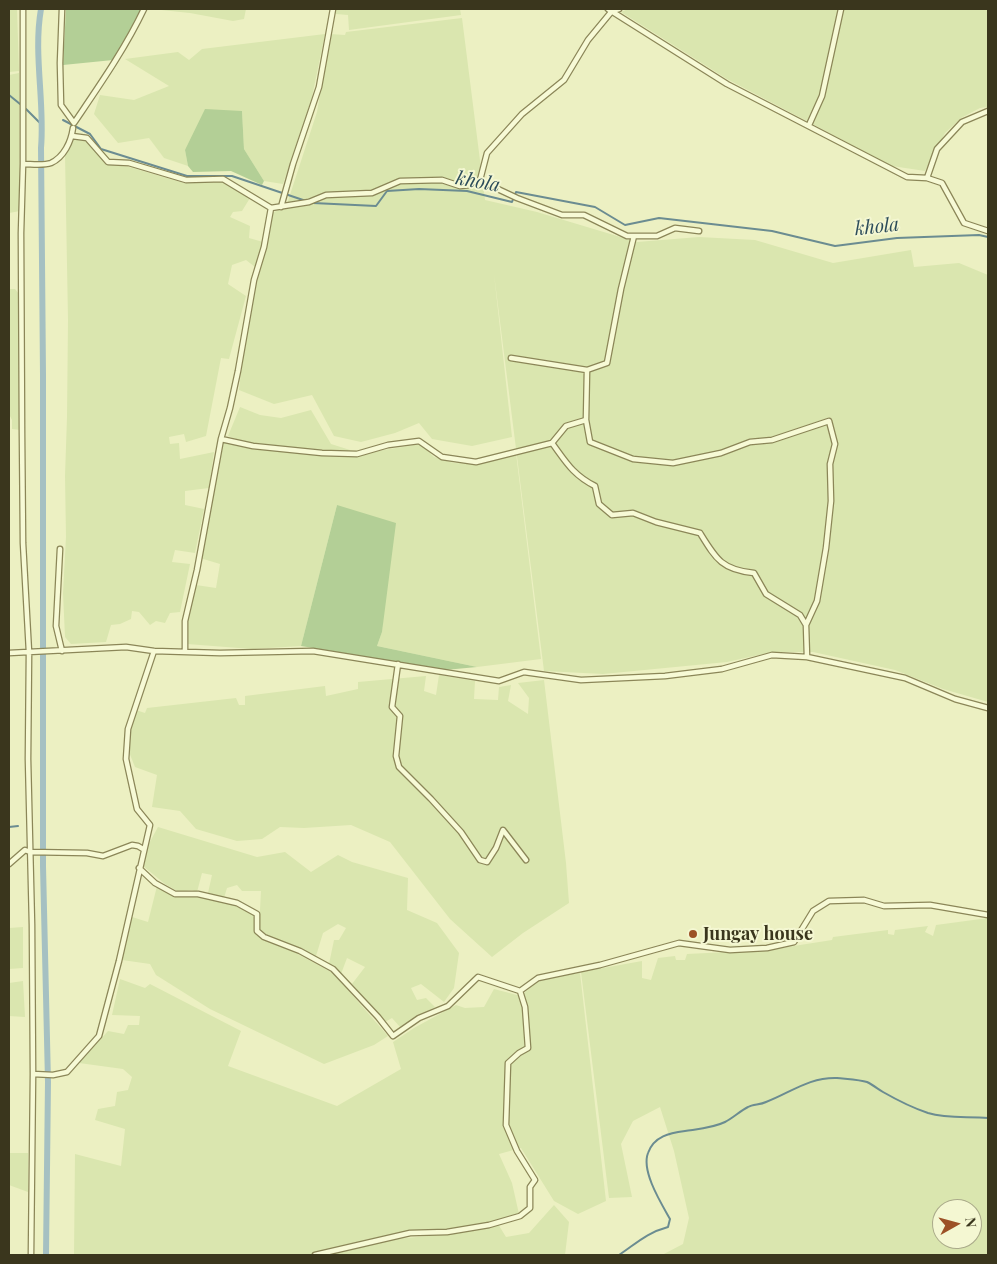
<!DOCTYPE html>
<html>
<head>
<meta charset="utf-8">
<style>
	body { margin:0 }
	#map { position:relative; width:997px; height:1264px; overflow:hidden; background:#ecf0c2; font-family:"Playfair Display",serif }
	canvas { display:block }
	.frame { position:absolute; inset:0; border:10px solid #3a361d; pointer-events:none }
	.north { position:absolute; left:932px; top:1199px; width:50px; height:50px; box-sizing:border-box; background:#f4f7d2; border:1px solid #aaaa8a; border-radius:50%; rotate:83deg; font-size:14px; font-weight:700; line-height:20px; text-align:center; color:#3a361d }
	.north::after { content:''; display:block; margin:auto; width:18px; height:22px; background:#9c5126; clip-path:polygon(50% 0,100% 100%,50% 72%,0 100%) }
</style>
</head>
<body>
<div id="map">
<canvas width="997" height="1264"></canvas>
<div class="frame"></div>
<div class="north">N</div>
</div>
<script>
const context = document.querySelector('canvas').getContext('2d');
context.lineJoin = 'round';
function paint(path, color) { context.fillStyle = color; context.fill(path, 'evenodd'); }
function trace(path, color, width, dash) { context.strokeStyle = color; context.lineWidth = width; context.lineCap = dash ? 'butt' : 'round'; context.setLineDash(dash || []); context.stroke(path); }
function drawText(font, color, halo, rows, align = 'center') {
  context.font = font + ' "Playfair Display",serif'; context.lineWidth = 4; context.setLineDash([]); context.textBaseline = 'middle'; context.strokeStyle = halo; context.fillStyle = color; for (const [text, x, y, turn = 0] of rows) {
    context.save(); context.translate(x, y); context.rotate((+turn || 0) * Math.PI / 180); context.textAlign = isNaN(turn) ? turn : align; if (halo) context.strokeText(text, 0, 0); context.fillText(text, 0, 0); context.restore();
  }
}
const farmland = new Path2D(`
	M 9,9 L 17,9 L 19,71 L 9,72 Z
	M 152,9 L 246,9 L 244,19 L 233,21 L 190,13 Z
	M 330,9 L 460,9 L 461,15 L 349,30 L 348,15 L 336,14 Z
	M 628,9 L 988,9 L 988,107 L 980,108 L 961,118 L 945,133 L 925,171 L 892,166 L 727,79 L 621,12 Z
	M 462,18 L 485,200 L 537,212 L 637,242 L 699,237 L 755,240 L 833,263 L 911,250 L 914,267 L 959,263 L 988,275 L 988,702 L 943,689 L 895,670 L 813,652 L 772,652 L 727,662 L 603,674 L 544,671 L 494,274 L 512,437 L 472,446 L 432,439 L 419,423 L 395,433 L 361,442 L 334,436 L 312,395 L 274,404 L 239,390 L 244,343 L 252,296 L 273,213 L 287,204 L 317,112 L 330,34 L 345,35 L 346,32 Z
	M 325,34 L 312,97 L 283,184 L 264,181 L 244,149 L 242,111 L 185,150 L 188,166 L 164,158 L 149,138 L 118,143 L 94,114 L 100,95 L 134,100 L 169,86 L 125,59 L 178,52 L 189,60 L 202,49 Z
	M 19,73 L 20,211 L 9,213 L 9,75 Z
	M 73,139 L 86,141 L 106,164 L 129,167 L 184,183 L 225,182 L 250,198 L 242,211 L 233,212 L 230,217 L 250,226 L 249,238 L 263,242 L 255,267 L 246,260 L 232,265 L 228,284 L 246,296 L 229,359 L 221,358 L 206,436 L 186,442 L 184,434 L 169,437 L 170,444 L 179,443 L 180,459 L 214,452 L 209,488 L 185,491 L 185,505 L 204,509 L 195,553 L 175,550 L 172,562 L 190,564 L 180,612 L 170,613 L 165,623 L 156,621 L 150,625 L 139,612 L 132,611 L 131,619 L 120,624 L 111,625 L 106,642 L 71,644 L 65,637 L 63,593 L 66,537 L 65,476 L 67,417 L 68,320 L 65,154 Z
	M 9,289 L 15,289 L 19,294 L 20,430 L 12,429 L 12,420 L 9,414 Z
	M 240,407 L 260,415 L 281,418 L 311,410 L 331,444 L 350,450 L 350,453 L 250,444 L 228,436 Z
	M 224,442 L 253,449 L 318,455 L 353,455 L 421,444 L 434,457 L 454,463 L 477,464 L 516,453 L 541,659 L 477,667 L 377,646 L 382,632 L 383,616 L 337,505 L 301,646 L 252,649 L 187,644 L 185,622 L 196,585 L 216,588 L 220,564 L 200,558 Z
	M 439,675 L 475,681 L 474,699 L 498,700 L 499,687 L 511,685 L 508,701 L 528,714 L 529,698 L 518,683 L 544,680 L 566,863 L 569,903 L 523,933 L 492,957 L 450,919 L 390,842 L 351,825 L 304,828 L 280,827 L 262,839 L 237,841 L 196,829 L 180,811 L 152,807 L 157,775 L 135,767 L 129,752 L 130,727 L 136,710 L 145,713 L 147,708 L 236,698 L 239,705 L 245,705 L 245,696 L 325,686 L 326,696 L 358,689 L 358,682 L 426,676 L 424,691 L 436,695 Z
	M 158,827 L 257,857 L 285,852 L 311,872 L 338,855 L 352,862 L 408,878 L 407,910 L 437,923 L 459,953 L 454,988 L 444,1002 L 421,984 L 411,988 L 417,1000 L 426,998 L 435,1007 L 400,1027 L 392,1018 L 385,1022 L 352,984 L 365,967 L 347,958 L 341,974 L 329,964 L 334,940 L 339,940 L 346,928 L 338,924 L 323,933 L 316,956 L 266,935 L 259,929 L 261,891 L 242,891 L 237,885 L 227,888 L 224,898 L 208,893 L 212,875 L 202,873 L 197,892 L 192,890 L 179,892 L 165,884 L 143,866 L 146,849 Z
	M 157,886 L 177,897 L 199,897 L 234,905 L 255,916 L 256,935 L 290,950 L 333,973 L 388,1036 L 374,1045 L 324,1064 L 210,1009 L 156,975 L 150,964 L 122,960 L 132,917 L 148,922 Z
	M 988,918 L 988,1255 L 662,1255 L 683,1244 L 689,1218 L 674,1151 L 660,1107 L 633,1121 L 621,1144 L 632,1197 L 609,1198 L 581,972 L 642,961 L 642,978 L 651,980 L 658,958 L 675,956 L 676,960 L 685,960 L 687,954 L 768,950 L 832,940 L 833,937 L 888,930 L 888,934 L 894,935 L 895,930 L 928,926 L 925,932 L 933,936 L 936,925 ZM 942,1209 L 972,1209 L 972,1239 L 942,1239 Z
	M 23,927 L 23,968 L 9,969 L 9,928 Z
	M 580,973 L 606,1201 L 578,1214 L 554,1201 L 521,1148 L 499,1154 L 512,1183 L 519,1214 L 490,1223 L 448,1230 L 397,1234 L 308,1255 L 74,1255 L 75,1154 L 121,1166 L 125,1129 L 95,1120 L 98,1109 L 115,1106 L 117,1092 L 128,1090 L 132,1077 L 123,1069 L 79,1063 L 108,1031 L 124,1034 L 128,1025 L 139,1025 L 140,1016 L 112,1015 L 120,979 L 145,988 L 150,984 L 241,1031 L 228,1066 L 337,1106 L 401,1069 L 393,1042 L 414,1028 L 456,1005 L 465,1008 L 484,1007 L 494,989 L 517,995 L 524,993 L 537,982 L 555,976 Z
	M 23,981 L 25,1017 L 9,1016 L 9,983 Z
	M 9,1153 L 28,1153 L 28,1192 L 9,1185 Z
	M 554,1205 L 569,1222 L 565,1255 L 320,1255 L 385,1240 L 460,1233 L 498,1224 L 506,1237 L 529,1233 Z`);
const green = new Path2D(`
	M 66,9 L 142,9 L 113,60 L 63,65 Z
	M 205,109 L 242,111 L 244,149 L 264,181 L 262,185 L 231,171 L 193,172 L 188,166 L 185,150 Z
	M 337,505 L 396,523 L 382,632 L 377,646 L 477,667 L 445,670 L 301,646 Z`);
const stream = new Path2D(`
	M 9,95 L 20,104
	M 26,109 L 43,126
	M 63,120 L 90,134 L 101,149 L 187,176 L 232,176 L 306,201
	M 313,203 L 376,206 L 387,191 L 419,189 L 467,191 L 512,202 L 516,192 L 595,207 L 625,225 L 659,218 L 772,231 L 835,246 L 897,238 L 979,235 L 988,237
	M 9,827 L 18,826
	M 619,1255 C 637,1243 646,1233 668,1227 L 670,1219 C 661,1203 641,1171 648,1153 C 654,1136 670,1133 685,1131 C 698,1129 713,1128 725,1122 C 733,1118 740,1111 748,1107 C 753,1104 760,1105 766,1102 C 790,1093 809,1077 837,1078 C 845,1079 860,1080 867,1082 C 873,1085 878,1089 883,1092 C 897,1100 913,1108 928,1113 C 948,1119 968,1116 988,1118`);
const canal = new Path2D(`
	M 41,9 C 33,54 45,102 41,148 L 43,375 L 43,866 L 48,1082 L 46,1255`);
const minor = new Path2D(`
	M 23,9 L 23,164 L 21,233 L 22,433 L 23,543 L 29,652 L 28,759 L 32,925 L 33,1074 L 31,1255
	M 62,9 L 60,63 L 61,105 L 74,123 C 99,86 125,49 144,9
	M 608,9 L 727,84 L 907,177 L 927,178 L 942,183 L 964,223 L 988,231
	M 809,125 L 822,96 L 841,9
	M 72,136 L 87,138 L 108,162 L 129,163 L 186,180 L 223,179 L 271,208
	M 23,164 C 31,164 43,166 51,163 C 64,157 71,142 73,128
	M 927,178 L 937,149 L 962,122 L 988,111
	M 479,184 L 487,184 L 517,198 L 562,215 L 584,215 L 627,236 L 657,236 L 675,228 L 699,231
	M 281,207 L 293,164 L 319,87 L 333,9
	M 511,358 L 587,370
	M 586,420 L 590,442 L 633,459 L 673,463 L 721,453 L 750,442 L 772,440 L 829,421 L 835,444 L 830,464 L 831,501 L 826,548 L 817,601 L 806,625
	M 221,439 L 253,446 L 322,453 L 357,454 L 388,445 L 419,441 L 442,457 L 476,462 L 552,443 C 566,462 573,475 595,486 L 599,504 L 612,515 L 633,513 L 656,522 L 700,533 C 716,559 722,570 754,573 L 766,594 L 800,615 L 806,625 L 807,657
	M 552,443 L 566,426 L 586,420 L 587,370 L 607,363 L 621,289 L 634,236
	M 60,549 L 56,626 L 62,651
	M 185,651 L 185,621 L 197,570 L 221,439 L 230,408 L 238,371 L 254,280 L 264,247 L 271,208 L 309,202 L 326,195 L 372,193 L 400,181 L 442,180 L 460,186 L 479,184 L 487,153 L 522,114 L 564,80 L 588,40 L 612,11 L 619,9
	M 9,653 L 126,647 L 154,651 L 220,653 L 313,651 L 499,681 L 524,672 L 581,680 L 665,676 L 722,669 L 772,655 L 807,657 L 905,678 L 955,699 L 988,708
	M 398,664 L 392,707 L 400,716 L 396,756 L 399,767 L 431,799 L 461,832 L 480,860 L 487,862 L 496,848 L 503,830 L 526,860
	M 9,864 L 25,850 L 30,852 L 87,853 L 103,856 L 132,845 L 138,846 L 143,849
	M 139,868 L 155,883 L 175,894 L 198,894 L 237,903 L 257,914 L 257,931 L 264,937 L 300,951 L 333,969 L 378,1017 L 393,1036 L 419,1018 L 448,1006 L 478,977 L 520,991 L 538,978 L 600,965 L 679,943 L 730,950 L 767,948 L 794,942 L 813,911 L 829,901 L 864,900 L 884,906 L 930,905 L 988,915
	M 33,1074 L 53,1075 L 67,1072 L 99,1036 L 119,961 L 150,825 L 137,809 L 126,759 L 128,729 L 154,651
	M 315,1255 L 410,1233 L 447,1232 L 489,1225 L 520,1216 L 530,1208 L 530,1187 L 535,1180 L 517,1151 L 506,1125 L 508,1063 L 519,1053 L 528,1048 L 525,1007 L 520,991`);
const markers = [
	[693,934,5,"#9c5126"]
];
const poiNames = [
	["Jungay house",703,934]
];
const waterNames = [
	["khola",478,182,10],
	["khola",877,227,-6]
];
paint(farmland, '#dae6af');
paint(green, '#b3cf96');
trace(stream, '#6b8c91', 2);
trace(canal, '#a5c0c2', 6);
trace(minor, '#8b8658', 7);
trace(minor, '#f7fad6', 4.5);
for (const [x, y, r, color] of markers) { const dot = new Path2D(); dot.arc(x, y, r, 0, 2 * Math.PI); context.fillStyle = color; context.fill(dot); trace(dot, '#f4f7d2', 2); }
drawText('bold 18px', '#3a361d', '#f4f7d2', poiNames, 'left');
drawText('italic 19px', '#2c4c5a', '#f4f7d2', waterNames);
</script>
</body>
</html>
